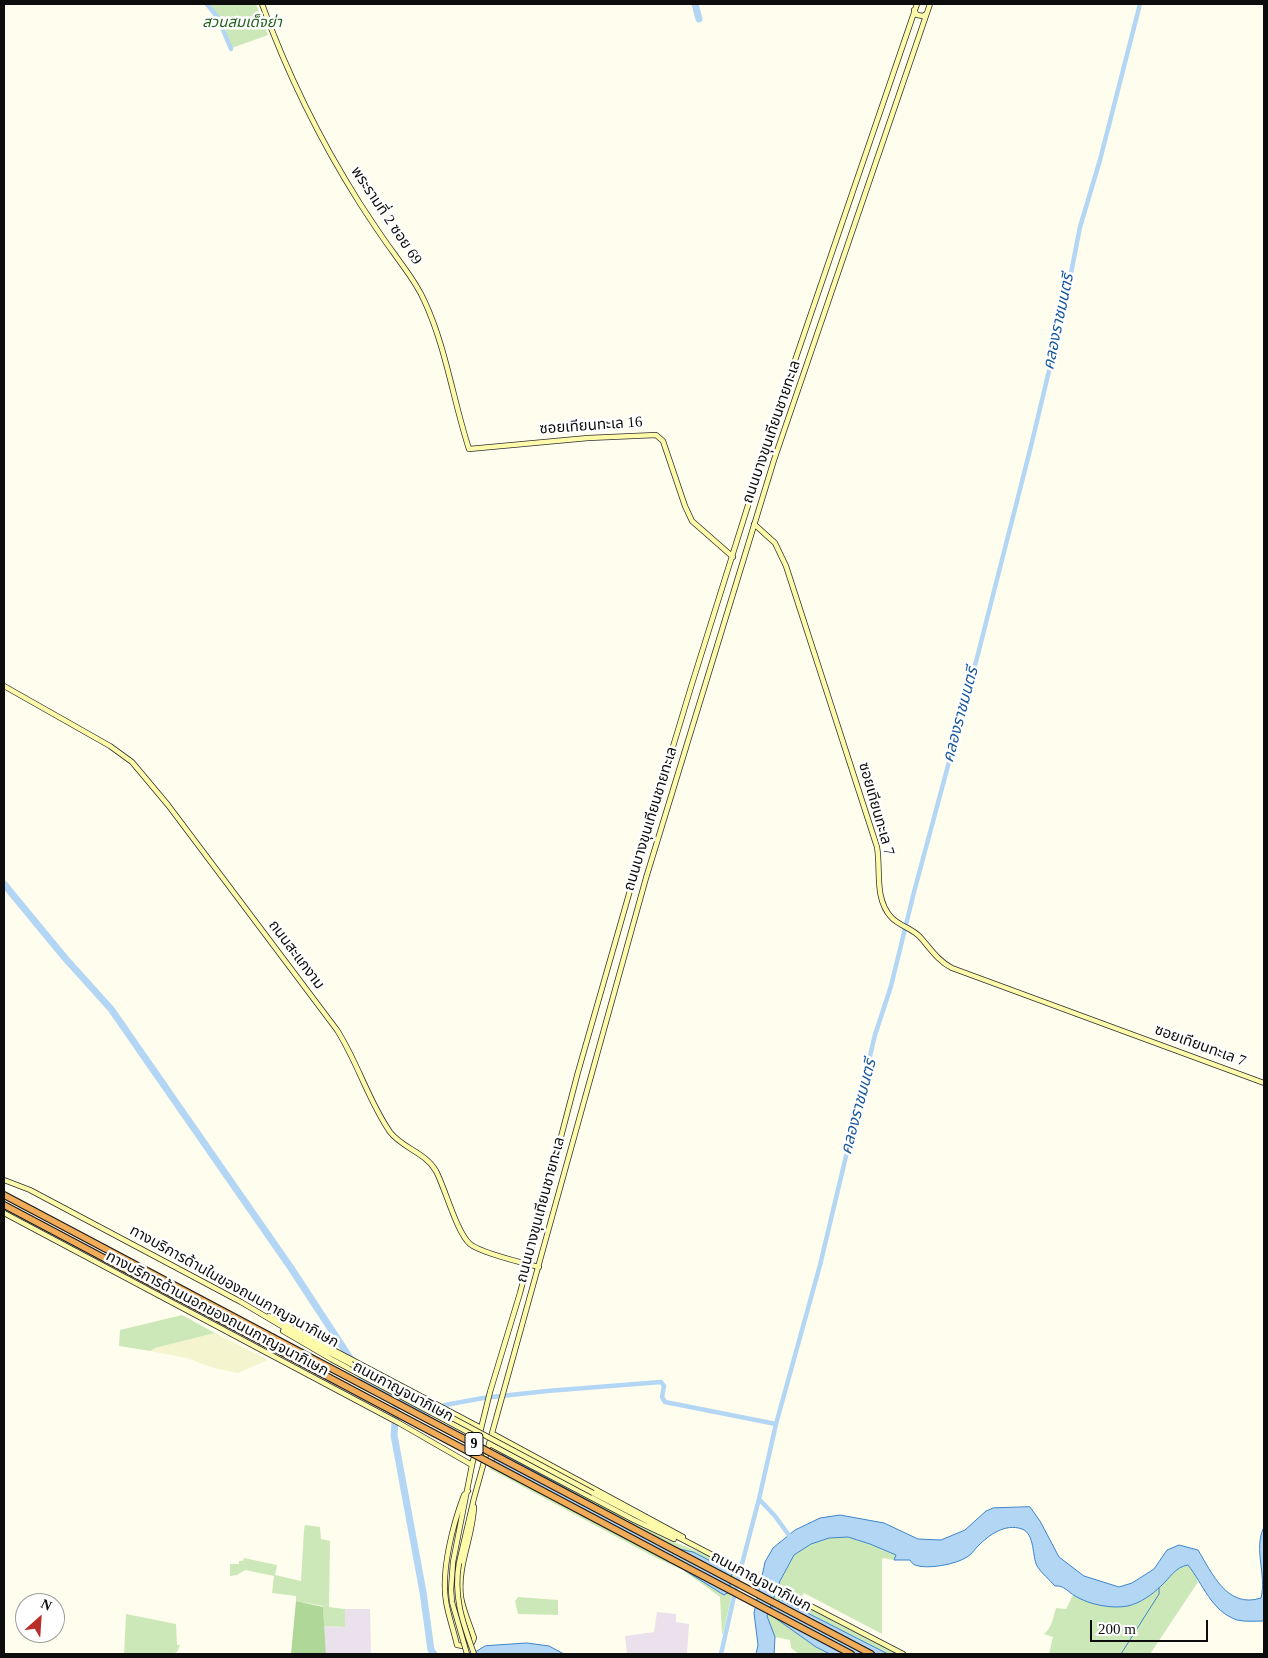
<!DOCTYPE html>
<html>
<head>
<meta charset="utf-8">
<style>
	body { margin:0 }
	#map { position:relative; width:1268px; height:1658px; overflow:hidden; background:#fffded; font-family:"Times New Roman",serif }
	canvas { display:block }
	.frame { position:absolute; inset:0; border:5px solid #0d0d0d; pointer-events:none }
	.north { position:absolute; left:15px; top:1593px; width:50px; height:50px; box-sizing:border-box; background:#fff; border:1px solid #9e9e9e; border-radius:50%; rotate:26deg; font-size:14px; font-weight:700; line-height:20px; text-align:center; color:#0d0d0d }
	.north::after { content:''; display:block; margin:auto; width:18px; height:22px; background:#b92e28; clip-path:polygon(50% 0,100% 100%,50% 72%,0 100%) }
	.scale { position:absolute; left:1090px; top:1620px; width:118px; height:22px; box-sizing:border-box; border:2px solid #0d0d0d; border-top:0; padding-left:6px; font-size:15px; line-height:18px; white-space:nowrap; color:#0d0d0d; -webkit-text-stroke:4px #fff; paint-order:stroke }
</style>
</head>
<body>
<div id="map">
<canvas width="1268" height="1658"></canvas>
<div class="frame"></div>
<div class="north">N</div>
<div class="scale">200 m</div>
</div>
<script>
const context = document.querySelector('canvas').getContext('2d');
context.lineJoin = 'round';
function paint(path, color) { context.fillStyle = color; context.fill(path, 'evenodd'); }
function trace(path, color, width, dash) { context.strokeStyle = color; context.lineWidth = width; context.lineCap = dash ? 'butt' : 'round'; context.setLineDash(dash || []); context.stroke(path); }
function drawText(font, color, halo, rows, align = 'center') {
  context.font = font + ' "Times New Roman","Noto Sans Thai",serif'; context.lineWidth = 5; context.setLineDash([]); context.textBaseline = 'middle'; context.strokeStyle = halo; context.fillStyle = color; for (const [text, x, y, turn = 0] of rows) {
    context.save(); context.translate(x, y); context.rotate((+turn || 0) * Math.PI / 180); context.textAlign = isNaN(turn) ? turn : align; if (halo) context.strokeText(text, 0, 0); context.fillText(text, 0, 0); context.restore();
  }
}
const industrial = new Path2D(`
	M 345,1609 L 370,1609 L 371,1654 L 326,1654 L 324,1626 L 345,1627 Z
	M 657,1612 L 676,1614 L 676,1622 L 689,1624 L 687,1654 L 627,1654 L 625,1636 L 654,1632 Z`);
const farmland = new Path2D(`
	M 215,1333 L 268,1360 L 238,1373 L 214,1368 L 187,1358 L 150,1351 L 155,1348 Z`);
const green = new Path2D(`
	M 210,4 L 256,4 L 268,35 L 232,48 L 219,17 Z
	M 182,1315 L 215,1333 L 155,1348 L 150,1351 L 119,1346 L 120,1330 Z
	M 495,1449 L 666,1539 L 707,1555 L 737,1571 L 723,1634 L 722,1634 L 720,1597 L 683,1570 L 654,1557 L 490,1469 Z
	M 305,1525 L 320,1527 L 321,1539 L 330,1541 L 329,1607 L 345,1609 L 345,1627 L 324,1626 L 323,1606 L 296,1601 L 296,1596 L 272,1593 L 274,1576 L 245,1570 L 237,1575 L 230,1576 L 230,1564 L 239,1564 L 239,1561 L 243,1561 L 244,1558 L 277,1565 L 275,1575 L 301,1581 L 304,1530 Z
	M 848,1537 L 870,1544 L 897,1556 L 894,1560 L 883,1558 L 882,1560 L 882,1634 L 804,1593 L 801,1598 L 802,1604 L 899,1654 L 799,1654 L 791,1648 L 790,1640 L 775,1637 L 767,1616 L 780,1582 L 794,1555 L 811,1544 L 829,1538 Z
	M 1188,1565 L 1194,1572 L 1198,1582 L 1150,1654 L 1049,1654 L 1053,1637 L 1044,1634 C 1052,1628 1053,1617 1056,1608 L 1066,1609 L 1073,1595 L 1094,1603 L 1115,1607 L 1130,1605 L 1161,1586 L 1175,1570 L 1182,1566 Z
	M 518,1597 L 558,1600 L 558,1615 L 518,1614 L 515,1601 Z
	M 126,1614 L 176,1624 L 177,1645 L 180,1645 L 177,1652 L 172,1654 L 124,1654 Z`);
const forest = new Path2D(`
	M 296,1601 L 323,1607 L 326,1654 L 291,1654 Z`);
const water = new Path2D(`
	M 497,1454 L 505,1455 L 675,1548 L 693,1552 L 732,1572 L 729,1592 L 724,1595 L 681,1568 L 496,1469 L 494,1462 Z
	M 1030,1507 L 1040,1521 L 1059,1557 L 1084,1576 L 1119,1587 L 1132,1583 L 1154,1569 L 1167,1550 L 1179,1545 L 1198,1550 C 1212,1573 1227,1609 1261,1598 C 1267,1575 1253,1549 1264,1527 L 1264,1621 C 1256,1621 1245,1622 1237,1620 C 1211,1611 1203,1584 1188,1565 C 1175,1567 1170,1578 1161,1586 C 1152,1595 1140,1603 1128,1606 C 1112,1609 1090,1605 1075,1596 C 1068,1592 1064,1585 1055,1586 C 1049,1579 1042,1574 1037,1566 C 1032,1556 1035,1534 1022,1529 C 1005,1523 989,1535 978,1546 C 974,1550 971,1555 967,1557 C 957,1564 927,1570 915,1565 C 914,1565 910,1561 910,1560 L 894,1560 L 896,1555 L 870,1544 L 848,1537 L 829,1538 L 811,1544 L 794,1555 L 780,1581 L 767,1616 L 775,1637 L 774,1654 L 756,1654 L 758,1645 L 754,1613 L 765,1562 L 773,1548 L 795,1530 L 820,1518 L 840,1515 L 884,1523 L 918,1539 L 941,1540 L 965,1530 L 986,1511 L 993,1508 Z
	M 780,1599 L 888,1654 L 830,1654 L 816,1647 L 771,1615 L 772,1607 Z
	M 527,1643 L 549,1646 L 564,1654 L 472,1654 L 485,1646 Z`);
const stream = new Path2D(`
	M 1121,1654 L 1159,1594 L 1159,1588`);
const canal = new Path2D(`
	M 207,4 L 218,18 L 231,49
	M 397,1398 L 429,1414 L 445,1405 L 483,1398 L 547,1391 L 661,1382 L 664,1386 L 662,1397 L 665,1402 L 776,1424 L 759,1499 L 775,1516 L 791,1538
	M 776,1424 L 820,1265 L 875,1035 L 891,986 L 914,892 L 978,654 L 1031,446 L 1065,304 L 1080,227 L 1100,160 L 1140,4
	M 721,1654 L 738,1579 L 759,1499`);
const river = new Path2D(`
	M 695,4 L 699,19
	M 4,884 L 65,958 L 111,1009 L 291,1268 L 365,1381 L 397,1398 L 394,1435 L 423,1592 L 431,1650 L 434,1654`);
const secondary = new Path2D(`
	M 262,4 C 287,73 320,140 359,202 C 370,219 381,236 393,252 C 404,268 416,282 424,300 C 446,347 453,400 469,449 L 588,438 L 656,435 L 663,441 L 685,506 L 692,521 L 733,557
	M 914,10 L 917,15 L 923,16 L 926,14
	M 754,524 L 775,543 L 786,566 L 877,847 C 881,870 874,898 891,917 C 899,926 912,928 920,937 C 930,948 938,961 952,968 L 1264,1083
	M 4,686 L 110,746 L 132,762 L 168,805 L 337,1030 C 358,1063 368,1100 390,1132 C 402,1148 425,1152 436,1171 C 445,1188 457,1233 470,1244 C 481,1253 523,1263 539,1267
	M 4,1180 L 30,1190 L 241,1302 L 307,1341 L 351,1364
	M 4,1213 L 399,1423 L 472,1465
	M 269,1316 L 481,1428
	M 283,1331 L 331,1359 L 479,1438
	M 493,1434 L 683,1537
	M 490,1444 L 634,1520 L 674,1539
	M 468,1491 L 464,1495 C 453,1524 441,1570 446,1601 C 448,1615 454,1631 457,1645 L 463,1646 L 472,1643 L 474,1638 C 470,1625 463,1610 461,1597 C 457,1566 473,1537 474,1507
	M 593,1493 L 903,1654
	M 453,1562 L 472,1465 L 490,1392 L 520,1293 L 578,1072 L 639,859 L 691,687 L 777,413 L 917,4
	M 459,1563 L 474,1498 L 646,878 L 774,460 L 930,4`);
const highway = new Path2D(`
	M 4,1195 L 272,1337
	M 4,1205 L 268,1345
	M 676,1551 L 871,1654
	M 671,1559 L 851,1654`);
const secondaryBridge = new Path2D(`
	M 351,1364 L 593,1493
	M 453,1562 L 451,1590 L 452,1602 L 467,1654
	M 459,1563 C 453,1597 463,1623 474,1654`);
const highwayBridge = new Path2D(`
	M 272,1337 L 676,1551
	M 268,1345 L 671,1559`);
const shields = [
	[474,1444,18]
];
const shieldNames = [
	["9",474,1444]
];
const parkNames = [
	["สวนสมเด็จย่า",242,23]
];
const streetNames = [
	["พระรามที่ 2 ซอย 69",386,216,56],
	["ซอยเทียนทะเล 16",591,426,-4],
	["ถนนบางขุนเทียนชายทะเล",772,432,-71],
	["ซอยเทียนทะเล 7",876,809,74],
	["ถนนบางขุนเทียนชายทะเล",651,819,-73],
	["ถนนสะแกงาม",296,955,53],
	["ซอยเทียนทะเล 7",1200,1046,20],
	["ถนนบางขุนเทียนชายทะเล",541,1210,-75],
	["ทางบริการด้านในของถนนกาญจนาภิเษก",234,1287,29],
	["ทางบริการด้านนอกของถนนกาญจนาภิเษก",217,1314,28],
	["ถนนกาญจนาภิเษก",403,1392,28],
	["ถนนกาญจนาภิเษก",761,1582,28]
];
const waterNames = [
	["คลองราชมนตรี",1059,322,-78],
	["คลองราชมนตรี",961,715,-75],
	["คลองราชมนตรี",859,1107,-75]
];
paint(industrial, '#ebe1ec');
paint(farmland, '#f4f4ce');
paint(green, '#cde8b8');
paint(forest, '#afd898');
paint(water, '#b3d6f4');
trace(water, '#3c85ca', 1);
trace(stream, '#3c85ca', 1);
trace(canal, '#b3d6f4', 4.5);
trace(river, '#b3d6f4', 7);
trace(secondary, '#2f2f2f', 6);
trace(highway, '#1e1e1e', 8);
trace(secondary, '#fdfbaa', 4.5);
trace(highway, '#f1ac59', 5.5);
trace(secondaryBridge, '#2f2f2f', 6, []);
trace(highwayBridge, '#1e1e1e', 8, []);
trace(secondaryBridge, '#fdfbaa', 4.5);
trace(highwayBridge, '#f1ac59', 5.5);
for (const [x, y, w] of shields) { const box = new Path2D(); box.roundRect(x - w / 2, y - 11.5, w, 23, 4); context.fillStyle = '#fff'; context.fill(box); trace(box, '#0d0d0d', 1); }
drawText('bold 14px', '#0d0d0d', null, shieldNames);
drawText('italic 15px', '#27631f', '#fff', parkNames);
drawText('15px', '#0d0d0d', '#fff', streetNames);
drawText('italic 16px', '#19579b', '#fff', waterNames);
</script>
</body>
</html>
